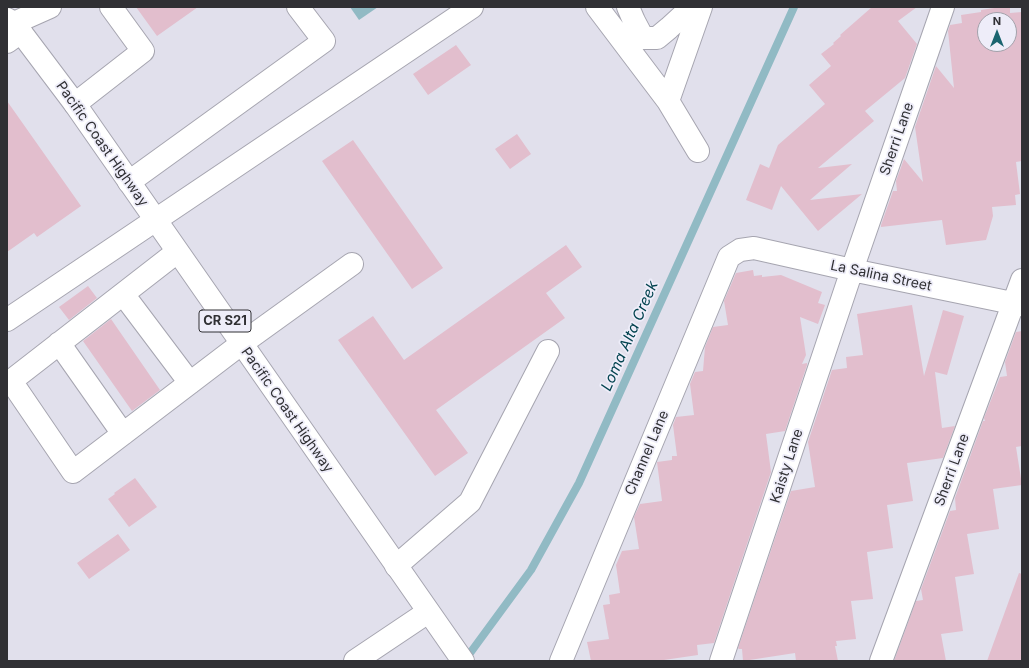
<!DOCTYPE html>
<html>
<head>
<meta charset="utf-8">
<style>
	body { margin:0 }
	#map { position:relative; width:1029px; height:668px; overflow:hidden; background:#e1e0ec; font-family:Inter,sans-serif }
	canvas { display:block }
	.frame { position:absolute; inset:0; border:8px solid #303034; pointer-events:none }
	.north { position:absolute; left:977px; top:12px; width:40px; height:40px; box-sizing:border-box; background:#eeedf9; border:1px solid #a2a1aa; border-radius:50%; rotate:0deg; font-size:11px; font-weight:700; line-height:16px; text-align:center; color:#303034 }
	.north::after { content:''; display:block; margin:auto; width:14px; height:18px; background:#1a6470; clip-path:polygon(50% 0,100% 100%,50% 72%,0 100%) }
</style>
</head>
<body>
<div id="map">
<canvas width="1029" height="668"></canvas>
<div class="frame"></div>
<div class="north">N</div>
</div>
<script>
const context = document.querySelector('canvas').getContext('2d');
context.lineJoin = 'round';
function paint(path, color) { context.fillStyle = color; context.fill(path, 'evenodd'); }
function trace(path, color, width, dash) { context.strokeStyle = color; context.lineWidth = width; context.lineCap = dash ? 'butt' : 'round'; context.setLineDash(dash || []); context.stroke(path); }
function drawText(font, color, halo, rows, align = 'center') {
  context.font = font + ' Inter,sans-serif'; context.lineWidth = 3.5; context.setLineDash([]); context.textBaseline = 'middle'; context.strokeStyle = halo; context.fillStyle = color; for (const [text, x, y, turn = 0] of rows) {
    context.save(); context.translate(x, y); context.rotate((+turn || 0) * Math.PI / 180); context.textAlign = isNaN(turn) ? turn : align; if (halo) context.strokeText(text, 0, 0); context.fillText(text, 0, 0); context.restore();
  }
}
const water = new Path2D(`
	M 350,7 L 378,7 L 359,20 Z`);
const stream = new Path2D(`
	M 465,660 L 531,570 L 579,483 L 794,7`);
const building = new Path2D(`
	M 136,7 L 198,7 L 157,36 Z
	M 872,7 L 917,7 L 898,21 L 917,44 L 905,78 L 865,111 L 874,121 L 818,168 L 852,164 L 810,200 L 862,194 L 818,231 L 781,186 L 772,210 L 746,200 L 760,164 L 769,168 L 778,145 L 825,104 L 809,85 L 831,66 L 821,54 L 834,44 L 833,43 L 841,36 L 840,35 Z
	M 1001,7 L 1010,7 L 1010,13 L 1022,12 L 1022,161 L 1016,162 L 1020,194 L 1015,195 L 1016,205 L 992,207 L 993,216 L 986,240 L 946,245 L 942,220 L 881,227 L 881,225 L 893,191 L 897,191 L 896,181 L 904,159 L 923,182 L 915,127 L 936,66 L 954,88 L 948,31 L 950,25 L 962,23 L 961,15 L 981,12 L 981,10 ZM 985,20 L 1009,20 L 1009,44 L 985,44 Z
	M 456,45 L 471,65 L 428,95 L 413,74 Z
	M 7,101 L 81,206 L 37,237 L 34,233 L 7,252 Z
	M 517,134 L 531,154 L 510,169 L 495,149 Z
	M 353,140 L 443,268 L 412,289 L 322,161 Z
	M 566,245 L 582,267 L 546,293 L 565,318 L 436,410 L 468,453 L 435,476 L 338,340 L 373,316 L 404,360 Z
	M 753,270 L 754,276 L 762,275 L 762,277 L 781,275 L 822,292 L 818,303 L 825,305 L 818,324 L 800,317 L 806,355 L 802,364 L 807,363 L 807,365 L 785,431 L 766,434 L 771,472 L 714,643 L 697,645 L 698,655 L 657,661 L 591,661 L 587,642 L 609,639 L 603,605 L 610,604 L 609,595 L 620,593 L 616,565 L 622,551 L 639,549 L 634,517 L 640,504 L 662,501 L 657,462 L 672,460 L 672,456 L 677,456 L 673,425 L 676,417 L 694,415 L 690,384 L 695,372 L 703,371 L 705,347 L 713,327 L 728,325 L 724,301 L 736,273 Z
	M 88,286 L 97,298 L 69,320 L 59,307 Z
	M 912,305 L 924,376 L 943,310 L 964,316 L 947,375 L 935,372 L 942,428 L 955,426 L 943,458 L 907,463 L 913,501 L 887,505 L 893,548 L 867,552 L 873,599 L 851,601 L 856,639 L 836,641 L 837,646 L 835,646 L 838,661 L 796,661 L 795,653 L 743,661 L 742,649 L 739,649 L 738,648 L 791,491 L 815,487 L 808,442 L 832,370 L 847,368 L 846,357 L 863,355 L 857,314 Z
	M 111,319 L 160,390 L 132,411 L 83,341 Z
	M 1022,331 L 1022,446 L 1016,447 L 1022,485 L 993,489 L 999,529 L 967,534 L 974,574 L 955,577 L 963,631 L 941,634 L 946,661 L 894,661 L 916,601 L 923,600 L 921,589 L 950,511 L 956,510 L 955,498 L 983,421 L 985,421 L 984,418 L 1000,377 L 1007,376 L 1005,362 L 1016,332 Z
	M 135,478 L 157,507 L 129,527 L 108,499 L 115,494 L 114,493 Z
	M 118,534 L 130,550 L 89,579 L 77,563 Z
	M 1019,573 L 1022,574 L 1022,661 L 987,661 Z`);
const minor = new Path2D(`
	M 597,7 L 668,101
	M 628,7 L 634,21 L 643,38 L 657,38 L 669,28 L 692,7
	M 14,23 L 50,7
	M 7,42 L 21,32
	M 75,104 L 143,51 L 111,7
	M 698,151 L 668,101 L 701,7
	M 129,182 L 324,41 L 298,7
	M 123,294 L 190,383
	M 7,320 L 472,7
	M 59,343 L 123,434
	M 11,381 L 73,472 L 241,344 L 352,264
	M 7,384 L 177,252
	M 396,566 L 470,502 L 548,351
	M 355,661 L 428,612
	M 561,661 L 729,257 L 740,250 L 754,248 L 852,270 L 1022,305
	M 721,661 L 852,270 L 943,7
	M 881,661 L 1022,280`);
const major = new Path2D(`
	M 7,19 L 14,23 L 75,104 L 463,661`);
const shields = [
	[225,321,52]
];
const shieldNames = [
	["CR S21",225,321]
];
const streetNames = [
	["Sherri Lane",897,139,-71],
	["Pacific Coast Highway",102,144,55],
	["La Salina Street",881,276,12],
	["Pacific Coast Highway",287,410,55],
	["Channel Lane",647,453,-67],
	["Kaisty Lane",787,466,-72],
	["Sherri Lane",952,470,-70]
];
const waterNames = [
	["Loma Alta Creek",630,336,-66]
];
paint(water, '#91bac4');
trace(stream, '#91bac4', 8);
paint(building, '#e2becd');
trace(minor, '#a6a5b0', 24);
trace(major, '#a6a5b0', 24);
trace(minor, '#fff', 22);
trace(major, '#fff', 22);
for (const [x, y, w] of shields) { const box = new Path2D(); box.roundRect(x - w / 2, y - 11, w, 22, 3); context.fillStyle = '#eeedf9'; context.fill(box); trace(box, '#303034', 1); }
drawText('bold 13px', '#303034', null, shieldNames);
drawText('14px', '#303034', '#eeedf9', streetNames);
drawText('italic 15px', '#03434f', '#eeedf9', waterNames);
</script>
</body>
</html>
